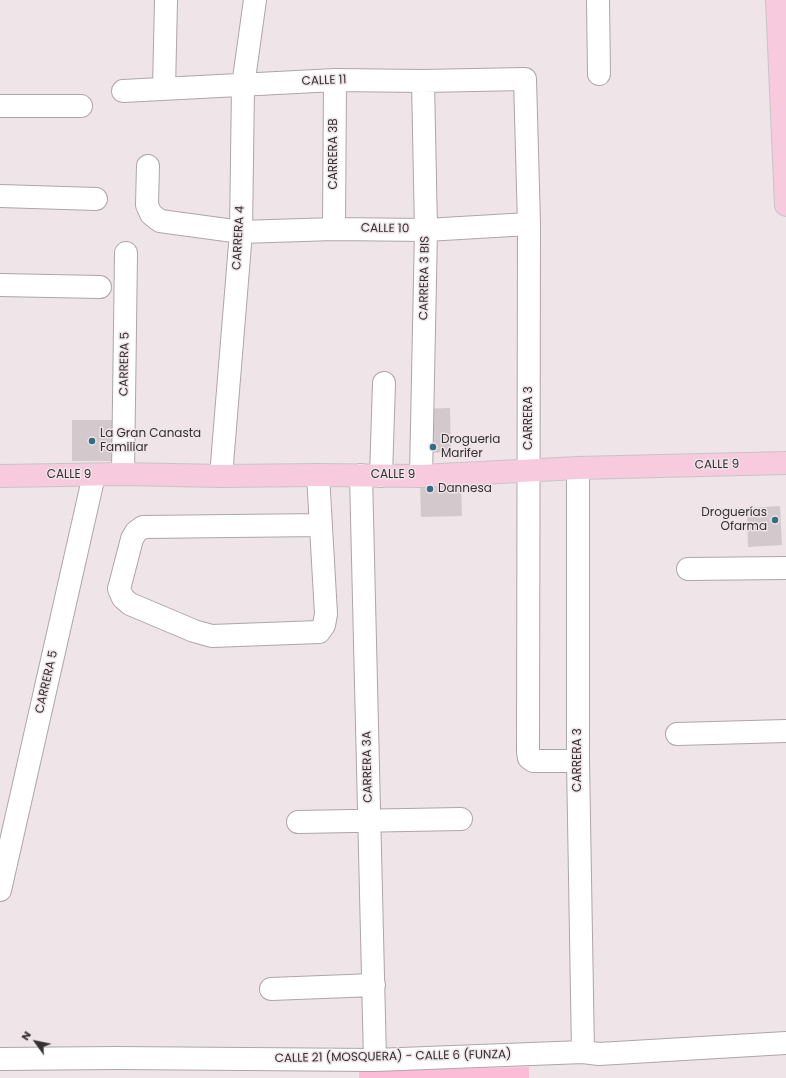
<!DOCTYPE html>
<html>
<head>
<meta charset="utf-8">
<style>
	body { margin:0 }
	#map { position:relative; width:786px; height:1078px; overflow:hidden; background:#efe4e8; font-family:Poppins,sans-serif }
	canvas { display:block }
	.north { position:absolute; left:16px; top:1022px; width:40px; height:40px; -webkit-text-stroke:3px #efe4e8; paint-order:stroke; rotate:303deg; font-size:11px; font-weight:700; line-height:16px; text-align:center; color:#343032 }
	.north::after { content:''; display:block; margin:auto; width:14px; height:18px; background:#343032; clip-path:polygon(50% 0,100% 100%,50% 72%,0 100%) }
</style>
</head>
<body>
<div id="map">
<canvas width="786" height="1078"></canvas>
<div class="north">N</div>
</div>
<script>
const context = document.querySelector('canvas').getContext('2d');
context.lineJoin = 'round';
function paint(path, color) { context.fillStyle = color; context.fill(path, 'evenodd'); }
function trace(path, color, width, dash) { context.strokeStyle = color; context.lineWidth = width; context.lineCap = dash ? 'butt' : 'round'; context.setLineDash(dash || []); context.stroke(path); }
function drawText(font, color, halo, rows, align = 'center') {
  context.font = font + ' Poppins,sans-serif'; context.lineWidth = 3; context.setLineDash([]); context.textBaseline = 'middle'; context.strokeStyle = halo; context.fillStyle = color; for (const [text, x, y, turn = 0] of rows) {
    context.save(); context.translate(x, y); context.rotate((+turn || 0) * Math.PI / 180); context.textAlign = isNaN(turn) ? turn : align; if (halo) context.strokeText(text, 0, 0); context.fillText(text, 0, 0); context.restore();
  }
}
const green = new Path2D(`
	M 529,1067 L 529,1078 L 359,1078 L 359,1071 Z`);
const building = new Path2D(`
	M 450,408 L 451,452 L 425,453 L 424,409 Z
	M 72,420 L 112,420 L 112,461 L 72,461 Z
	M 461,481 L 462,516 L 421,517 L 420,482 Z
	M 780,506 L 782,545 L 748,547 L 747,508 Z`);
const minor = new Path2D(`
	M 598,0 L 599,74
	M 164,89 L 166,0
	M 123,91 L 335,80 L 423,81 L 525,79 L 529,224 L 528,752 L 529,758 L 533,761 L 578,761
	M 0,106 L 81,106
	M 148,166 L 147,205 L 151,214 L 160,221 L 241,232 L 334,229 L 426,230 L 529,224
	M 0,196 L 96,199
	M 334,229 L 335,80
	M 0,285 L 100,287
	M 578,468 L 578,761 L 583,1052
	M 123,474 L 126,253
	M 318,475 L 326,614 L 324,625 L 319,632 L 212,636 L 194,631 L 130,604 L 123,598 L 119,589 L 132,539 L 136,532 L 143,527 L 320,525
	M 361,475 L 375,1060
	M 221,476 L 241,232 L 243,86 L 255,0
	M 381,476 L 384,383
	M 421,476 L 426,230 L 423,81
	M 688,569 L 786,568
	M 677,734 L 786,731
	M 298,822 L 461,819
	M 0,890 L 94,475
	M 271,989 L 374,985
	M 0,1059 L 116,1058 L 375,1060 L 583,1052 L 599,1054 L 786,1043`);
const major = new Path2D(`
	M 777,0 L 786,205
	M 0,476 L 123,474 L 221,476 L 318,475 L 421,476 L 578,468 L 786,463`);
const markers = [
	[92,441,4,"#346c86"],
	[433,447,4,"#346c86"],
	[430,489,4,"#346c86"],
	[775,520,4,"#346c86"]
];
const streetNames = [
	["CALLE 11",324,81,-2],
	["CARRERA 3B",334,154,-90],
	["CALLE 10",385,229,1],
	["CARRERA 4",239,238,-87],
	["CARRERA 3 BIS",425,278,-89],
	["CARRERA 5",125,364,-89],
	["CARRERA 3",529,418,-90],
	["CALLE 9",717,465,-1],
	["CALLE 9",69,475],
	["CALLE 9",393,475],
	["CARRERA 5",47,682,-77],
	["CARRERA 3",578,760,-90],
	["CARRERA 3A",368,767,-91],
	["CALLE 21 (MOSQUERA) - CALLE 6 (FUNZA)",393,1057,-1]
];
const poiNames = [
	["La Gran Canasta",100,434],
	["Familiar",100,448],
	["Drogueria",441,440],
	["Marifer",441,454],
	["Dannesa",438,489],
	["Droguerías",767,513,"right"],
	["Ofarma",767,527,"right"]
];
paint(green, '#fcbbd6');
paint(building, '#d3c8cc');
trace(minor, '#afa5a9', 24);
trace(major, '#c6c5c6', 24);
trace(minor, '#fff', 22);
trace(major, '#f8cade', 22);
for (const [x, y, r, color] of markers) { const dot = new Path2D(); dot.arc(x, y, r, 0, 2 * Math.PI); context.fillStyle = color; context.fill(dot); trace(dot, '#efe4e8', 1.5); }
drawText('12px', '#343032', '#efe4e8', streetNames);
drawText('12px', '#343032', '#efe4e8', poiNames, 'left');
</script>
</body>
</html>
